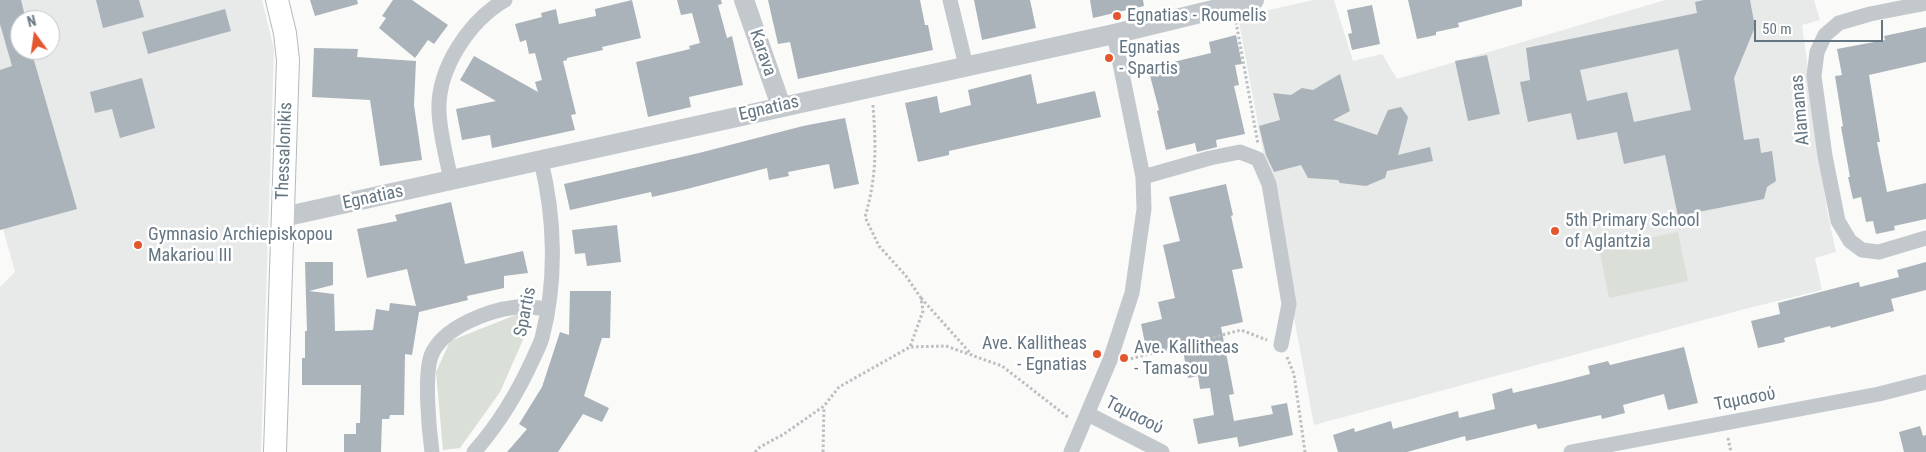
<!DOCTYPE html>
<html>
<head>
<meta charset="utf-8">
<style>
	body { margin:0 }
	#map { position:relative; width:1926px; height:452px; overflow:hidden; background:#fafaf8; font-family:"Roboto Condensed",sans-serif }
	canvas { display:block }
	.north { position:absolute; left:10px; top:10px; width:50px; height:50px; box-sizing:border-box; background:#fff; border:1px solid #c1c8cd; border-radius:50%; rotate:346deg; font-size:14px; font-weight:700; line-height:20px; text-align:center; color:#657683 }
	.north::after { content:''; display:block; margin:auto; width:18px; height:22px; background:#e4572e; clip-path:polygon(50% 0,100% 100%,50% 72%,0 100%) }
	.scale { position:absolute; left:1754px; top:20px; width:129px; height:22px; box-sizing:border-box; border:2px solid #657683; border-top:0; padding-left:6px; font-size:15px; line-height:18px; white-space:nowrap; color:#657683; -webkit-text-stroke:4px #fff; paint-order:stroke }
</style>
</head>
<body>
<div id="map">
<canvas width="1926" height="452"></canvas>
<div class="north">N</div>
<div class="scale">50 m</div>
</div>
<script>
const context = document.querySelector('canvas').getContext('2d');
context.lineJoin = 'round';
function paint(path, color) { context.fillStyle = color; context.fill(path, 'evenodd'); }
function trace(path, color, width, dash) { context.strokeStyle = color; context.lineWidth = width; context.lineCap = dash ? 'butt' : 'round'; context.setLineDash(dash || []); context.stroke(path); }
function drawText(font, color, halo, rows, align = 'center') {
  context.font = font + ' "Roboto Condensed",sans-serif'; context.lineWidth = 5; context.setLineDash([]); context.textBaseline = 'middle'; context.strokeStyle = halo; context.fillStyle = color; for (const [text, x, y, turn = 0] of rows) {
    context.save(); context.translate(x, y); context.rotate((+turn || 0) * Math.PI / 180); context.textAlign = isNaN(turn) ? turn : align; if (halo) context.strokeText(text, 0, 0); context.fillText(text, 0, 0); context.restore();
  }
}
const built = new Path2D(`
	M 0,0 L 262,0 L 274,49 L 261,452 L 0,452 L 0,287 L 15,272 L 0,218 ZM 20,20 L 50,20 L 50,50 L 20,50 Z
	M 1313,0 L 1334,0 L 1353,61 L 1382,54 L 1397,79 L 1665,0 L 1814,0 L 1820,20 L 1802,25 L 1827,210 L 1836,252 L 1815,258 L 1822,290 L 1741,310 L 1314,425 L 1238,17 Z`);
const green = new Path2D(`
	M 1678,232 L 1688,281 L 1609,298 L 1599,248 Z
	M 518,314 L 526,333 L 500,392 L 460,448 L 443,450 L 436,372 L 450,341 Z`);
const building = new Path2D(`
	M 0,0 L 21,0 L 26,20 L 20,20 L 20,50 L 31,50 L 77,209 L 0,230 L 0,70 L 12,66 L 0,24 Z
	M 96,0 L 139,0 L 144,17 L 103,28 Z
	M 310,0 L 357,0 L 358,4 L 315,16 Z
	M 393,0 L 412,0 L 448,25 L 434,44 L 428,40 L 415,58 L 379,28 L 386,18 L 382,16 Z
	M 632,0 L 641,38 L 602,47 L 603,50 L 567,58 L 567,60 L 563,61 L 576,114 L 571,115 L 575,130 L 492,148 L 490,135 L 462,140 L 456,109 L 496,101 L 460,80 L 474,56 L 538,92 L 535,82 L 542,80 L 535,53 L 529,54 L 526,40 L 520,42 L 515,24 L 542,17 L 541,13 L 556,9 L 559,24 L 596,16 L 595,9 Z
	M 677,0 L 721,0 L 722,4 L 718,5 L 727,38 L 732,36 L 743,85 L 689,97 L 691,107 L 648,117 L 636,62 L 690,49 L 689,46 L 700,43 L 692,13 L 681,15 Z
	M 768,0 L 920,0 L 925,25 L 928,25 L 933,50 L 798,79 L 790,42 L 778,44 Z
	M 974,0 L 1030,0 L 1036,28 L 982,40 Z
	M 1090,0 L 1143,0 L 1144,6 L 1093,18 Z
	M 1408,0 L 1522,0 L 1522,6 L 1458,23 L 1459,27 L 1436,32 L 1436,35 L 1417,39 Z
	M 1704,0 L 1750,0 L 1755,27 L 1734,78 L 1744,140 L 1759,138 L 1761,153 L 1772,151 L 1776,181 L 1767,187 L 1764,199 L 1678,216 L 1665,155 L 1624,164 L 1617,132 L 1577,140 L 1571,113 L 1528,122 L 1520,82 L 1530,80 L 1526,48 L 1697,13 L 1695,2 ZM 1678,49 L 1691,110 L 1634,122 L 1627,92 L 1587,101 L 1580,70 Z
	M 1372,5 L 1380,44 L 1352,50 L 1348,34 L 1352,33 L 1347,10 Z
	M 225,9 L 231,31 L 148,54 L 142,32 Z
	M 1926,27 L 1926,62 L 1869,75 L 1880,142 L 1877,142 L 1887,192 L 1926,183 L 1926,219 L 1894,226 L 1895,230 L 1876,234 L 1873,221 L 1866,222 L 1861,197 L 1853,199 L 1848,177 L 1850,177 L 1841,127 L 1843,126 L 1835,76 L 1842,75 L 1837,49 L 1885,40 L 1884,36 Z
	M 1236,35 L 1242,64 L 1235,65 L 1239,85 L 1234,86 L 1245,134 L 1216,140 L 1217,147 L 1197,152 L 1195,143 L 1166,150 L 1157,111 L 1159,110 L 1148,68 L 1211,53 L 1209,42 Z
	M 314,48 L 358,49 L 357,57 L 416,61 L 414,105 L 422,160 L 380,166 L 370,100 L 312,97 Z
	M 1487,55 L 1500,114 L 1468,121 L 1455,61 Z
	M 1031,74 L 1037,104 L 1095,91 L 1101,117 L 949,151 L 949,155 L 918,162 L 905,103 L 937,96 L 940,113 L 971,105 L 968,90 Z
	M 1340,74 L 1350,111 L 1333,120 L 1377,135 L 1388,110 L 1401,107 L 1408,117 L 1398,155 L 1430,147 L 1433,161 L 1387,171 L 1385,178 L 1366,186 L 1340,183 L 1338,180 L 1308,178 L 1301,165 L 1274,172 L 1266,155 L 1259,126 L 1280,120 L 1273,93 L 1291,95 L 1302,88 L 1313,90 Z
	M 142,78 L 155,128 L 120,138 L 112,109 L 95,113 L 90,92 Z
	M 845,118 L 859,184 L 834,189 L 829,164 L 788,172 L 789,176 L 769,180 L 767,168 L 687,189 L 652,197 L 651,192 L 570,210 L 564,184 L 699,153 L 803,126 Z
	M 1226,184 L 1233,215 L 1231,216 L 1243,268 L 1232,270 L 1243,322 L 1221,327 L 1234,394 L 1229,395 L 1234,421 L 1273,414 L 1271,406 L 1287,403 L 1293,435 L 1239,447 L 1237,437 L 1198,444 L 1193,419 L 1214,415 L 1210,388 L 1200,389 L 1198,376 L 1188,378 L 1182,345 L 1147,353 L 1141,324 L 1162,319 L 1158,302 L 1175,298 L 1163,245 L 1180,241 L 1169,197 Z
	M 451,202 L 465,264 L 523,251 L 528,273 L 504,276 L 504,288 L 467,296 L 468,300 L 419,312 L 412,355 L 405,354 L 404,415 L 390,415 L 389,419 L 382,419 L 381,452 L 344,452 L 344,434 L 356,434 L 356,423 L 360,423 L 361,385 L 302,385 L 302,358 L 305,358 L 305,331 L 307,331 L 305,262 L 333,262 L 333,285 L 309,291 L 334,294 L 335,331 L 373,330 L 376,309 L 389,311 L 390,303 L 416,306 L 407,269 L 367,278 L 357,229 L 397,221 L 395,215 Z
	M 617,225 L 621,262 L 587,266 L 585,253 L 575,254 L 572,230 Z
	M 1926,262 L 1926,290 L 1891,299 L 1894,311 L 1831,328 L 1830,326 L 1784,338 L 1785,342 L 1758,348 L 1751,321 L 1780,314 L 1778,303 L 1859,282 L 1860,287 L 1899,277 L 1897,270 Z
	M 570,291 L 611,291 L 610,338 L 602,338 L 584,396 L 609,408 L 602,422 L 583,414 L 558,452 L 507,452 L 527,429 L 519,424 L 542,387 L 560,332 L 569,335 Z
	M 1684,347 L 1698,403 L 1668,410 L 1664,394 L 1623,405 L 1625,413 L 1602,419 L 1601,415 L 1538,429 L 1536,424 L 1466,441 L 1465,436 L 1407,452 L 1338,452 L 1333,435 L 1354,428 L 1355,432 L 1391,421 L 1393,429 L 1458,411 L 1459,418 L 1495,409 L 1492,394 L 1512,388 L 1513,393 L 1559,382 L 1590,374 L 1588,366 L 1608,361 L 1610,365 Z
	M 1920,426 L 1923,436 L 1926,435 L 1926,452 L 1904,452 L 1899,432 Z`);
const path = new Path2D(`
	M 1236,22 L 1258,144
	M 873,105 C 876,147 877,176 865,217 L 879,246 L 906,276 L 921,298 L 923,311 L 910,347
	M 921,298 L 972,355
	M 1287,357 L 1294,374 L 1305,452
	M 1126,360 L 1241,330 L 1267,340
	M 1728,438 L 1731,452
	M 755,452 L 760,447 L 784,434 L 824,406 L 839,387 L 910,347 L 946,346 L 1002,366 L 1069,418
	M 823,452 L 824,407`);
const minor = new Path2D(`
	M 950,0 L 966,66
	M 1926,3 L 1870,14 L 1839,23 L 1825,35 L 1817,52 L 1814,76 L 1825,156 L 1838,221 L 1850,241 L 1862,250 L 1879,252 L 1926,238
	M 1143,177 L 1210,158 L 1240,152 L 1258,159 L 1269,184 L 1289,304 L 1281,345
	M 451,181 C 447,159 440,135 439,112 C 437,69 469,21 505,0
	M 1088,414 L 1162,452
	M 432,452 C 429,430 424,376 431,356 C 442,327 489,310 517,307 C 527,306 538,308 548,309
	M 474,452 C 498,425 518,392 533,359 C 536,352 540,345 542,338 C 557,281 555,218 541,161
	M 1071,452 L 1110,360 L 1132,293 L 1144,209 L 1143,177 L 1114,34
	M 1571,452 L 1879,394 L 1926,382`);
const tertiary = new Path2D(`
	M 744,0 L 781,106
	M 283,217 L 1114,34 L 1254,0`);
const secondary = new Path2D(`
	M 275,452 L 288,60 L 285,33 L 277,0`);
const markers = [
	[1117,16,5,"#e4572e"],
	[1109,58,5,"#e4572e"],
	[1555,231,5,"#e4572e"],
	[138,245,5,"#e4572e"],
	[1097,354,5,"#e4572e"],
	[1124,358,5,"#e4572e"]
];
const poiNames = [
	["Egnatias - Roumelis",1127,16],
	["Egnatias",1119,48],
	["- Spartis",1119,69],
	["5th Primary School",1565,221],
	["of Aglantzia",1565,242],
	["Gymnasio Archiepiskopou",148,235],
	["Makariou III",148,256],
	["Ave. Kallitheas",1087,344,"right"],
	["- Egnatias",1087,365,"right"],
	["Ave. Kallitheas",1134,348],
	["- Tamasou",1134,369]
];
const streetNames = [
	["Karava",762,53,71],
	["Egnatias",769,109,-13],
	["Alamanas",1801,110,-95],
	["Thessalonikis",285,151,-88],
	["Egnatias",373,198,-12],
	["Spartis",526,312,-79],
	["Ταμασού",1745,400,-11],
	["Ταμασού",1134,416,27]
];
paint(built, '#e8e9e9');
paint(green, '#dadfd7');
paint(building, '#aab3b9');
trace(secondary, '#b3babf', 24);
trace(path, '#bbbfc2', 3, [2.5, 2.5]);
trace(minor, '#c3c8cc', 15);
trace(tertiary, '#c3c8cc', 20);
trace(secondary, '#fff', 22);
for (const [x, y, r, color] of markers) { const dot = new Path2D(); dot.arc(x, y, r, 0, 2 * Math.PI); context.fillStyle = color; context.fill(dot); trace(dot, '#fff', 2); }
drawText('18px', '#657683', '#fff', poiNames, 'left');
drawText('18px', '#657683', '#fff', streetNames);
</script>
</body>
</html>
